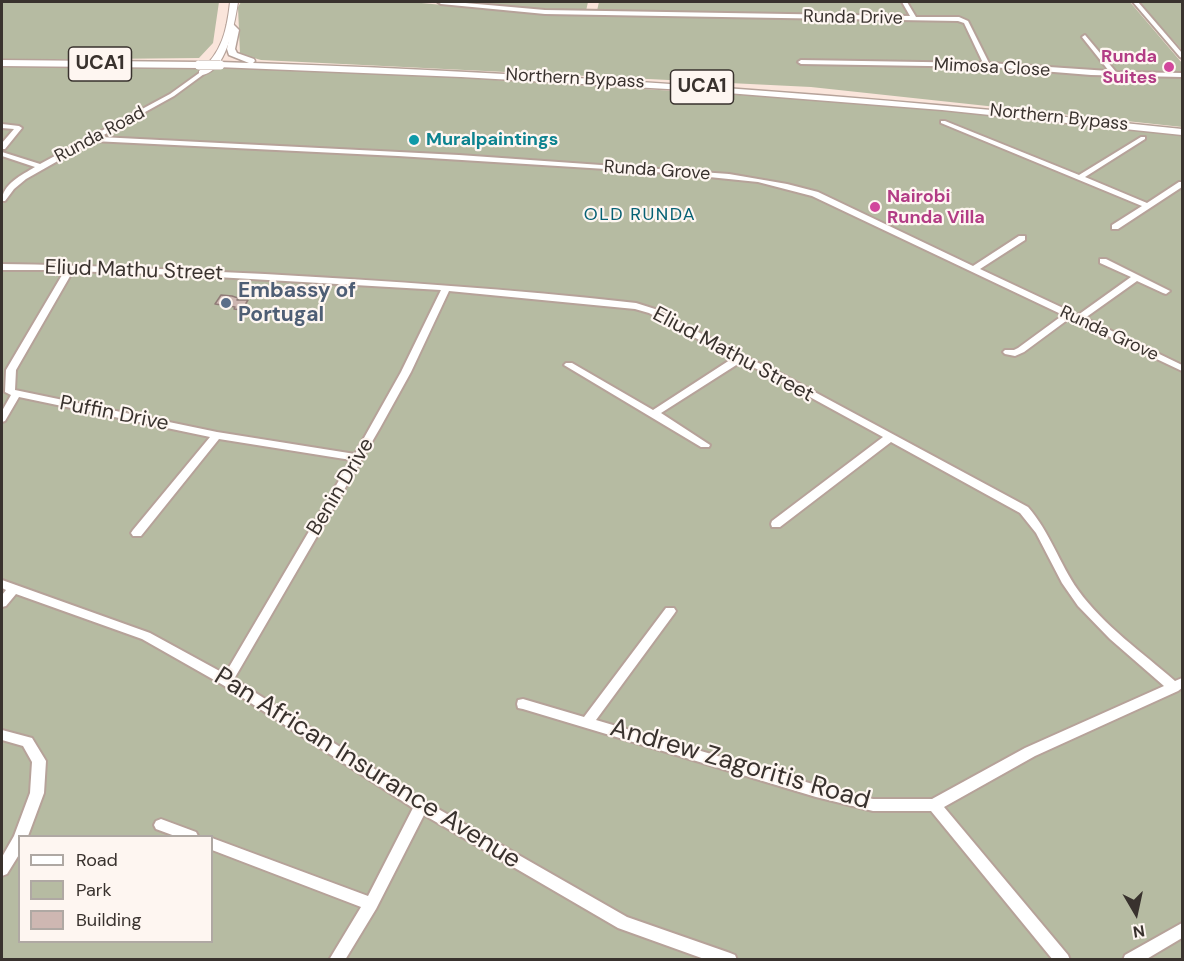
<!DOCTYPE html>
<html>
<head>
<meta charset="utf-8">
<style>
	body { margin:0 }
	#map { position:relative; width:1184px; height:961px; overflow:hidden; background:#fae5db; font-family:"DM Sans",sans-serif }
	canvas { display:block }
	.frame { position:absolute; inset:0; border:3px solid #39322e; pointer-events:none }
	.legend { position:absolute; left:18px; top:835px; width:195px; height:108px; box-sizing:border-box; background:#fef6f1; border:2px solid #afa8a3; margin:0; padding:8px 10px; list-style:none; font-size:18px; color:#39322e }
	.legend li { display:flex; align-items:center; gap:12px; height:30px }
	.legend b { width:30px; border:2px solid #afa8a3 }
	.north { position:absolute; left:1106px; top:883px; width:60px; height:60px; -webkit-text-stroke:4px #fef6f1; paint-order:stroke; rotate:171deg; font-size:16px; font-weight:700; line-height:24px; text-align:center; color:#39322e }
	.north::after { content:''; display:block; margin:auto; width:21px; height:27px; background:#39322e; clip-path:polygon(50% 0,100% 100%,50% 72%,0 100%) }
</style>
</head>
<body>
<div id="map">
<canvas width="1184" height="961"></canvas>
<div class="frame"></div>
<ul class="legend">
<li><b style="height:8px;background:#fff"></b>Road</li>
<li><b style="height:16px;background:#b6bba2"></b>Park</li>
<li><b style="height:16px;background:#ceb7b2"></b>Building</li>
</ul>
<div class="north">N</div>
</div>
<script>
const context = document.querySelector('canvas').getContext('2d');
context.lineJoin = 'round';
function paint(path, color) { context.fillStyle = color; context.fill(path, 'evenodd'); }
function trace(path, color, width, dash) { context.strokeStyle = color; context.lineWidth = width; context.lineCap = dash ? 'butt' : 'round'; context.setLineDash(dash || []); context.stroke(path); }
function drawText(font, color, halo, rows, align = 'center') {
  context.font = font + ' "DM Sans",sans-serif'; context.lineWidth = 4.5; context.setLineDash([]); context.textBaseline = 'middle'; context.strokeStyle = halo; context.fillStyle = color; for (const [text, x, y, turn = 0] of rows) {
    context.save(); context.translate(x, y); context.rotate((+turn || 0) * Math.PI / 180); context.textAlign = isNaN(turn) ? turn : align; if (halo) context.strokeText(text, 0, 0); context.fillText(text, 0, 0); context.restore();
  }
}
const green = new Path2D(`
	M 2,2 L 219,2 L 213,43 L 199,58 L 2,60 Z
	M 241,2 L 411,2 L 538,14 L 596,15 L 599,2 L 1130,2 L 1182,63 L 1182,127 L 811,87 L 261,60 L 240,54 L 238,7 Z
	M 466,2 L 588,2 L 586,11 L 543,10 Z
	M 1139,2 L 1182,2 L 1182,50 Z
	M 2,66 L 225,68 L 382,73 L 871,103 L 1182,135 L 1182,959 L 2,960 ZM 20,836 L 212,836 L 212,942 L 20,942 Z`);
const building = new Path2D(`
	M 221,295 L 232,296 L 238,298 L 237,300 L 248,300 L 242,310 L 234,309 L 235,307 L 215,304 Z`);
const street = new Path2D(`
	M 438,2 L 454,2 L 545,10 L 910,16 L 902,2 L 907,2 L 916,17 L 959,17 L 968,21 L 989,63 L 1109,71 L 1082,37 L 1085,35 L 1116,72 L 1182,73 L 1182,77 L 1091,75 L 992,67 L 801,64 L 798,62 L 801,60 L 983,63 L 964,23 L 958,21 L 545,14 L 441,4 Z
	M 1133,2 L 1138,2 L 1182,53 L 1182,58 L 1180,57 Z
	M 202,71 L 204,72 L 204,74 L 174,96 L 100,137 L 459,155 L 729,174 L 787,184 L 818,192 L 973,266 L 1019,236 L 1025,236 L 1025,240 L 980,269 L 1078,315 L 1131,277 L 1100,263 L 1100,259 L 1106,259 L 1170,291 L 1166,294 L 1163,293 L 1137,281 L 1085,318 L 1182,365 L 1182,371 L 1070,318 L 1024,352 L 1015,356 L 1005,354 L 1003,352 L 1005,350 L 1014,350 L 1018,348 L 1063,315 L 812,196 L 758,182 L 670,173 L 398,156 L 93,141 L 26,179 L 14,189 L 5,201 L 2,201 C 2,184 22,175 35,167 L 2,156 L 2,152 L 40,164 L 170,94 Z
	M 941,121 L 945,121 L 1079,175 L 1141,137 L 1145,137 L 1145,139 L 1085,177 L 1147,203 L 1179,182 L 1182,182 L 1182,187 L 1118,229 L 1112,229 L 1112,225 L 1142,206 L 941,123 Z
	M 2,124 L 19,126 L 22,128 L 5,149 L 2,149 L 2,143 L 14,129 L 2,128 Z
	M 2,264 C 90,265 177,270 265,274 C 389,281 513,289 636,303 L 655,309 L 743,356 L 772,369 L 1028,507 C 1050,532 1059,563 1078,590 C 1104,626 1142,652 1175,681 L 1182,678 L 1182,688 L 1178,691 L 1035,756 L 944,807 L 1068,955 L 1070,960 L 1053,960 L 931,811 L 873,811 L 816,797 L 523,709 L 518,708 L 517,704 L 518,700 L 523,699 L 584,717 L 666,608 L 674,608 L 676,611 L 674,614 L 596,720 L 816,785 L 873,799 L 932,799 L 1025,748 L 1164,686 L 1110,639 L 1078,606 L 1062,583 L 1036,533 L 1020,513 L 891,442 L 780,527 L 772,527 L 771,524 L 772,521 L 883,437 L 766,373 L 741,362 L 661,413 L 710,445 L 709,447 L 701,447 L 564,365 L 566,363 L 572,363 L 653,410 L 733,358 L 649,313 L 635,309 L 449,291 L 411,372 L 380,428 L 234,679 L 426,802 L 627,917 L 730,953 L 735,955 L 737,960 L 707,960 L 618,928 L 424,815 L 376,909 L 345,960 L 329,960 L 361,907 L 212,850 L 212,838 L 368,896 L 413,808 L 223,685 L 142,639 L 16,594 L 6,606 L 2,607 L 2,595 L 6,590 L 2,588 L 2,580 L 150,633 L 225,674 L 351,460 L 219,439 L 141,536 L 133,536 L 131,533 L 133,530 L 210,437 L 19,397 L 5,421 L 2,422 L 2,411 L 11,395 L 5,392 L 6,370 L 65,270 L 2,270 ZM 73,271 L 199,276 L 441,290 L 401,372 L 355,454 L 217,432 L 15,390 L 16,370 Z
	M 2,730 L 32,738 L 46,761 L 44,793 L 28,836 L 20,836 L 20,853 L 7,874 L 2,876 L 2,857 L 14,836 L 30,793 L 32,762 L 23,746 L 2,740 Z
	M 161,819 L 196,832 L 198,836 L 175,836 L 156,829 L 154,825 L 156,821 Z
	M 1182,923 L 1182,938 L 1145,960 L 1123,960 L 1125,955 Z`);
const secondary = new Path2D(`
	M 230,2 L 238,2 C 235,22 226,76 199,75 L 199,71 C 222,54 227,29 230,2 Z`);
const primary = new Path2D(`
	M 231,22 L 239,30 L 235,49 L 237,53 L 254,59 L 255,61 L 253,63 C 563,73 873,96 1182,129 L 1182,135 L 942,110 L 702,91 L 461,77 L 217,67 L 215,65 L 220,62 L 249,63 L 229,55 L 227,49 L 231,30 L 227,25 Z
	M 2,60 L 199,62 L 204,65 L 199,68 L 2,66 Z`);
const primaryBridge = new Path2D(`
	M 199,65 L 220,65`);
const markers = [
	[1169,67,6,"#d1479c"],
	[414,140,6,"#0f9aa8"],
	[875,207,6,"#d1479c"],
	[226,303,6,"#5c6f8a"]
];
const farStreetnames = [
	["Runda Drive",853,18,1],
	["Mimosa Close",992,68,3],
	["Northern Bypass",575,79,3],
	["Northern Bypass",1059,118,6],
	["Runda Road",100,135,-28],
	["Runda Grove",657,171,4],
	["Runda Grove",1109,334,25]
];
const farHotelnames = [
	["Runda",1157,57],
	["Suites",1157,78],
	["Nairobi",887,197,"left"],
	["Runda Villa",887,218,"left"]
];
const farCulturenames = [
	["Muralpaintings",426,140]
];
const farNeighbourhoodnames = [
	["OLD RUNDA",640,215]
];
const shields = [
	[100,64,63],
	[702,87,63]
];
const shieldNames = [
	["UCA1",100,64],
	["UCA1",702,87]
];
const streetNames = [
	["Eliud Mathu Street",134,271,2],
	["Eliud Mathu Street",733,355,28],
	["Puffin Drive",114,414,11],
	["Benin Drive",341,487,-59]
];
const serviceNames = [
	["Embassy of",238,291],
	["Portugal",238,315]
];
const nearStreetnames = [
	["Andrew Zagoritis Road",740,765,16],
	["Pan African Insurance Avenue",367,769,32]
];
paint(green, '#b6bba2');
paint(building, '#ceb7b2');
trace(building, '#917c78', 1.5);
trace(street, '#b6a299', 4);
trace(secondary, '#b6a299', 2);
trace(primary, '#b6a299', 3);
paint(street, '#fff');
paint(secondary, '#fff');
paint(primary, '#fff');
trace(primaryBridge, '#b6a299', 10, []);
trace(primaryBridge, '#fff', 9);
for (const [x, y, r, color] of markers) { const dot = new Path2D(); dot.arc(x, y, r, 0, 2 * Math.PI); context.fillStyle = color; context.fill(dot); trace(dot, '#fef6f1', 2); }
drawText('18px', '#39322e', '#fef6f1', farStreetnames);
drawText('bold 18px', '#b23c85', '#fef6f1', farHotelnames, 'right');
drawText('bold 18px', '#0d838f', '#fef6f1', farCulturenames, 'left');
context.letterSpacing = '1.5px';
drawText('18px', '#066174', '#fef6f1', farNeighbourhoodnames);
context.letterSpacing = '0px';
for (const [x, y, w] of shields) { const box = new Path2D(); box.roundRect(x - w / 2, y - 17, w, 34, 4.5); context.fillStyle = '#fef6f1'; context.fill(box); trace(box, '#39322e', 1.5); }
drawText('bold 20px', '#39322e', null, shieldNames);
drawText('21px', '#39322e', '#fef6f1', streetNames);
drawText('bold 21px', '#4e5e75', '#fef6f1', serviceNames, 'left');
drawText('26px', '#39322e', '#fef6f1', nearStreetnames);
</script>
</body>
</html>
